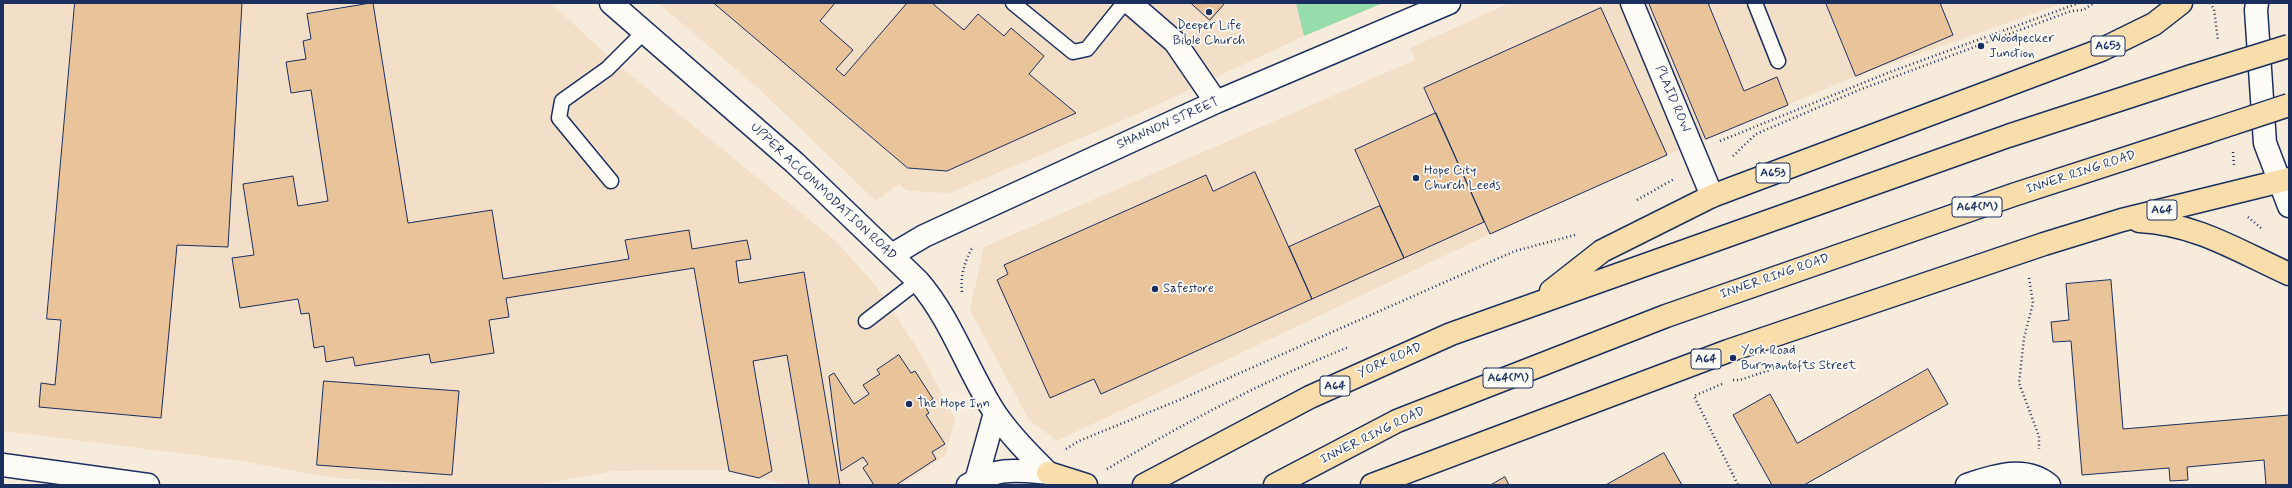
<!DOCTYPE html>
<html>
<head>
<meta charset="utf-8">
<style>
	body { margin:0 }
	#map { position:relative; width:2292px; height:488px; overflow:hidden; background:#f7ebdb; font-family:Mynerve,sans-serif }
	canvas { display:block }
	.frame { position:absolute; inset:0; border:4px solid #1b2f5e; pointer-events:none }
</style>
</head>
<body>
<div id="map">
<canvas width="2292" height="488"></canvas>
<div class="frame"></div>
</div>
<script>
const context = document.querySelector('canvas').getContext('2d');
context.lineJoin = 'round';
function paint(path, color) { context.fillStyle = color; context.fill(path, 'evenodd'); }
function trace(path, color, width, dash) { context.strokeStyle = color; context.lineWidth = width; context.lineCap = dash ? 'butt' : 'round'; context.setLineDash(dash || []); context.stroke(path); }
function drawText(font, color, halo, rows, align = 'center') {
  context.font = font + ' Mynerve,sans-serif'; context.lineWidth = 3.5; context.setLineDash([]); context.textBaseline = 'middle'; context.strokeStyle = halo; context.fillStyle = color; for (const [text, x, y, turn = 0] of rows) {
    context.save(); context.translate(x, y); context.rotate((+turn || 0) * Math.PI / 180); context.textAlign = isNaN(turn) ? turn : align; if (halo) context.strokeText(text, 0, 0); context.fillText(text, 0, 0); context.restore();
  }
}
const built = new Path2D(`
	M 3,3 L 551,3 L 613,61 L 837,242 L 876,286 L 921,354 L 955,419 L 945,456 L 901,485 L 792,485 L 725,470 L 614,471 L 537,485 L 449,485 L 333,478 L 241,461 L 3,431 Z
	M 658,3 L 1383,3 L 1304,36 L 1133,116 L 950,193 L 907,191 L 899,184 L 876,201 L 760,90 Z
	M 1510,3 L 2064,3 L 1856,76 L 1667,155 L 1490,234 L 1057,441 L 1029,420 L 970,310 L 984,247 L 1415,60 L 1410,48 Z`);
const green = new Path2D(`
	M 1296,3 L 1383,3 L 1304,36 Z`);
const building = new Path2D(`
	M 75,3 L 242,3 L 228,247 L 177,245 L 161,418 L 39,407 L 41,383 L 55,385 L 61,320 L 47,319 Z
	M 373,3 L 408,223 L 492,210 L 503,279 L 629,259 L 625,240 L 689,230 L 692,249 L 747,240 L 751,259 L 736,261 L 739,283 L 804,272 L 840,485 L 809,485 L 787,355 L 753,361 L 772,471 L 759,478 L 729,471 L 694,268 L 506,298 L 509,317 L 489,320 L 494,353 L 431,363 L 429,354 L 355,366 L 353,357 L 326,362 L 324,346 L 314,348 L 309,313 L 301,314 L 298,299 L 240,308 L 232,258 L 254,255 L 243,184 L 293,176 L 298,206 L 328,201 L 311,90 L 291,93 L 286,62 L 306,59 L 303,41 L 311,39 L 307,14 Z
	M 714,3 L 835,3 L 820,21 L 853,50 L 836,69 L 844,76 L 907,3 L 932,3 L 964,30 L 978,14 L 1004,36 L 1011,28 L 1044,56 L 1029,74 L 1076,113 L 947,171 L 908,168 Z
	M 1191,3 L 1225,3 L 1210,20 Z
	M 1649,3 L 1708,3 L 1744,91 L 1777,77 L 1788,105 L 1706,139 Z
	M 1826,3 L 1940,3 L 1953,35 L 1856,76 Z
	M 1601,8 L 1667,155 L 1490,234 L 1424,88 Z
	M 1436,113 L 1484,222 L 1404,258 L 1355,150 Z
	M 1255,172 L 1312,299 L 1101,394 L 1094,379 L 1050,398 L 997,280 L 1008,274 L 1004,265 L 1206,175 L 1213,191 Z
	M 1380,206 L 1404,258 L 1312,299 L 1289,247 Z
	M 2111,280 L 2123,429 L 2289,415 L 2289,485 L 2266,485 L 2264,460 L 2187,467 L 2188,480 L 2170,481 L 2169,468 L 2082,475 L 2071,341 L 2053,342 L 2051,322 L 2069,320 L 2066,284 Z
	M 899,355 L 911,373 L 915,371 L 933,399 L 924,405 L 929,413 L 926,415 L 945,444 L 932,452 L 936,459 L 896,485 L 874,485 L 863,468 L 868,464 L 863,457 L 841,471 L 829,376 L 834,373 L 854,404 L 869,394 L 863,385 L 880,374 L 877,370 Z
	M 1928,369 L 1948,404 L 1804,485 L 1772,485 L 1733,415 L 1770,394 L 1797,443 Z
	M 324,381 L 459,391 L 452,475 L 317,465 Z
	M 1664,453 L 1682,485 L 1606,485 Z
	M 1505,477 L 1509,485 L 1491,485 Z`);
const path = new Path2D(`
	M 2210,3 L 2214,9 L 2218,40
	M 1720,141 L 1890,72 L 2079,3
	M 2233,152 L 2234,165
	M 1733,156 L 1756,134 L 1859,90 L 2071,11 L 2083,10 L 2094,3
	M 1637,200 L 1674,179
	M 2248,217 L 2261,228
	M 2029,278 L 2033,303 L 2024,338 L 2019,383 L 2039,436 L 2039,449
	M 962,292 C 960,275 965,261 973,246
	M 1733,380 L 1740,380 L 1770,370 L 1773,366
	M 1722,384 L 1694,396 L 1738,485
	M 1066,449 L 1079,441 L 1179,400 L 1515,251 L 1575,235
	M 1107,469 C 1184,423 1265,380 1349,347`);
const lane = new Path2D(`
	M 1013,3 L 1073,52 L 1087,49 L 1124,3
	M 1755,3 L 1778,61
	M 611,181 L 559,118 L 562,101 L 607,69 L 644,32
	M 866,321 L 918,281`);
const street = new Path2D(`
	M 1130,3 L 1175,42 L 1216,102
	M 1632,3 L 1712,196
	M 892,255 L 924,236 L 1216,102 L 1449,3
	M 1967,485 C 1994,476 2025,465 2049,485`);
const secondary = new Path2D(`
	M 611,3 L 795,163 L 918,281 C 952,320 967,370 995,413 C 1010,435 1029,454 1048,473
	M 2257,3 L 2256,10 L 2265,143 L 2289,206
	M 3,465 L 148,485
	M 976,481 L 995,413
	M 968,485 C 999,467 1014,470 1048,473`);
const highway = new Path2D(`
	M 2139,221 C 2197,224 2238,251 2289,274
	M 1551,291 L 1602,251 L 1712,196 L 2101,50 L 2154,24 L 2181,3
	M 1048,473 L 1086,485
	M 1144,485 L 1310,397 L 1451,334 L 2008,136 L 2192,76
	M 1275,485 L 1397,421 L 1666,316 L 2013,195 L 2207,132
	M 1372,485 L 1728,351 L 2044,244 L 2122,220 L 2289,179`);
const highwayBridge = new Path2D(`
	M 2192,76 L 2289,46
	M 2207,132 L 2289,105`);
const markers = [
	[1209,12,4,"#1b2f5e"],
	[1981,46,4,"#1b2f5e"],
	[1416,178,4,"#1b2f5e"],
	[1155,289,4,"#1b2f5e"],
	[1733,358,4,"#1b2f5e"],
	[909,404,4,"#1b2f5e"]
];
const shields = [
	[2108,46,34],
	[1773,173,34],
	[1977,207,50],
	[2162,210,30],
	[1706,359,30],
	[1508,378,50],
	[1335,386,30]
];
const shieldNames = [
	["A653",2108,46],
	["A653",1773,173],
	["A64(M)",1977,207],
	["A64",2162,210],
	["A64",1706,359],
	["A64(M)",1508,378],
	["A64",1335,386]
];
const poiNames = [
	["Deeper Life",1209,26,"center"],
	["Bible Church",1209,41,"center"],
	["Woodpecker",1989,39],
	["Junction",1989,54],
	["Hope City",1424,171],
	["Church Leeds",1424,186],
	["Safestore",1163,289],
	["York Road",1741,351],
	["Burmantofts Street",1741,366],
	["The Hope Inn",917,404]
];
const streetNames = [
	["PLAID ROW",1672,99,67],
	["SHANNON STREET",1168,124,-24],
	["INNER RING ROAD",2081,173,-18],
	["UPPER ACCOMMODATION ROAD",823,192,43],
	["INNER RING ROAD",1775,277,-19],
	["YORK ROAD",1390,361,-24],
	["INNER RING ROAD",1373,436,-26]
];
paint(built, '#f3dfc8');
paint(green, '#97dda9');
paint(building, '#e9c39a');
trace(building, '#1b2f5e', 1);
trace(lane, '#1b2f5e', 17);
trace(street, '#1b2f5e', 25);
trace(secondary, '#1b2f5e', 25);
trace(highway, '#1b2f5e', 25);
trace(path, '#1b2f5e', 2.5, [1, 3]);
trace(lane, '#fdfcf7', 14);
trace(street, '#fdfcf7', 22);
trace(secondary, '#fdfcf7', 22);
trace(highway, '#f9deab', 22);
trace(highwayBridge, '#1b2f5e', 25, []);
trace(highwayBridge, '#f9deab', 22);
for (const [x, y, r, color] of markers) { const dot = new Path2D(); dot.arc(x, y, r, 0, 2 * Math.PI); context.fillStyle = color; context.fill(dot); trace(dot, '#fdfcf7', 1.5); }
for (const [x, y, w] of shields) { const box = new Path2D(); box.roundRect(x - w / 2, y - 10, w, 20, 3); context.fillStyle = '#fdfcf7'; context.fill(box); trace(box, '#1b2f5e', 1); }
drawText('bold 12px', '#1b2f5e', null, shieldNames);
drawText('13px', '#1b2f5e', '#fdfcf7', poiNames, 'left');
drawText('13px', '#1b2f5e', '#fdfcf7', streetNames);
</script>
</body>
</html>
